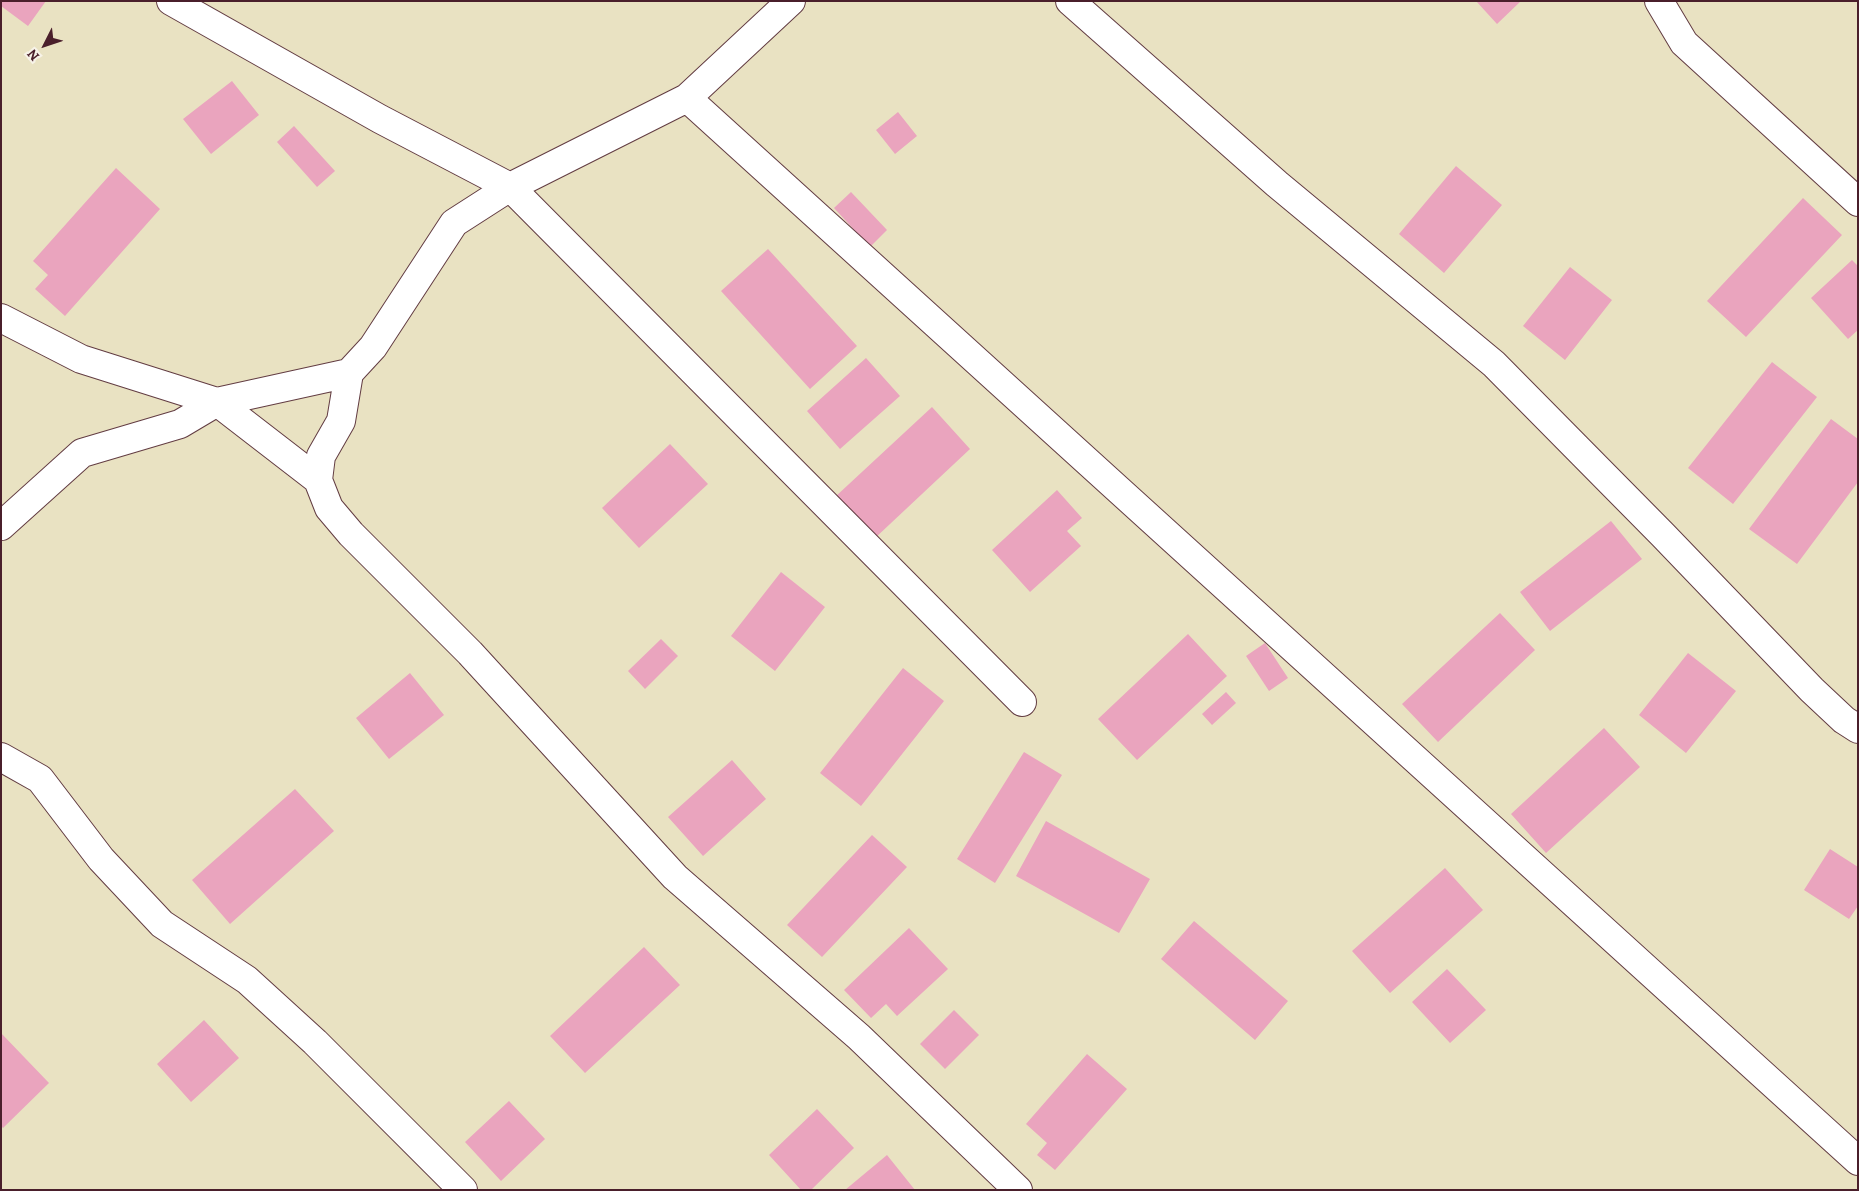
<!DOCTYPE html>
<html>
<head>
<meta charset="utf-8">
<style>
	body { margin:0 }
	#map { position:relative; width:1859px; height:1191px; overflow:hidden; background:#e9e2c2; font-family:Alegreya,serif }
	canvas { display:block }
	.frame { position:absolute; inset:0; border:2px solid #4a1f2b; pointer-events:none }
	.north { position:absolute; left:20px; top:20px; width:50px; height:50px; -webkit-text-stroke:4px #f7f3e8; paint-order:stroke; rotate:229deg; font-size:14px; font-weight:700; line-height:20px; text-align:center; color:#4a1f2b }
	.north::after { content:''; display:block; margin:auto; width:18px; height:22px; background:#4a1f2b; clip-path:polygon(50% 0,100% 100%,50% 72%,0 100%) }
</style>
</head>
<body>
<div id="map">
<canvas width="1859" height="1191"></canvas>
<div class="frame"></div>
<div class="north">N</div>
</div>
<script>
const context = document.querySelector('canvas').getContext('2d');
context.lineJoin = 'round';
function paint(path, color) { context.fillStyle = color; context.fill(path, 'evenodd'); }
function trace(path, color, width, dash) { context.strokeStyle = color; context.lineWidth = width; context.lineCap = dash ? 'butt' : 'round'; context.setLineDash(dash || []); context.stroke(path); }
const building = new Path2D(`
	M 1,1 L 46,1 L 28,26 L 1,6 Z
	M 1476,1 L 1521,1 L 1497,24 Z
	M 232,81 L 259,115 L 211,154 L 183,119 Z
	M 898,112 L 917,136 L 895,154 L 876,130 Z
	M 294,126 L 335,171 L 317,187 L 277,142 Z
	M 1456,166 L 1502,205 L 1444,273 L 1399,234 Z
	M 116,168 L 160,209 L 65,316 L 35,289 L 48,275 L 33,261 Z
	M 851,192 L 887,230 L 870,247 L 834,208 Z
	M 1803,198 L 1842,235 L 1746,337 L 1707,301 Z
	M 768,249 L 857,346 L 810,389 L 721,291 Z
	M 1852,260 L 1858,266 L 1858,330 L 1848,339 L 1811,298 Z
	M 1570,267 L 1612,300 L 1565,360 L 1523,326 Z
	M 866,358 L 900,396 L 840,449 L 807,411 Z
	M 1772,362 L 1817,397 L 1733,504 L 1688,468 Z
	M 932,407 L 970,449 L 874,539 L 835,497 Z
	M 1831,419 L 1858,439 L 1858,482 L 1797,564 L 1749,529 Z
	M 670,444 L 708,484 L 639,548 L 602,508 Z
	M 1057,490 L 1082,518 L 1067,531 L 1081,546 L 1030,592 L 992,550 Z
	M 1611,521 L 1642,559 L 1550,631 L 1520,592 Z
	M 781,572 L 825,607 L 775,671 L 731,636 Z
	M 1500,613 L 1535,650 L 1438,742 L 1402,704 Z
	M 1188,634 L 1227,676 L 1137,760 L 1098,719 Z
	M 661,639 L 678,656 L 645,689 L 628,671 Z
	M 1265,643 L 1288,678 L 1269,691 L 1246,656 Z
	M 1688,653 L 1736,691 L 1686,753 L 1639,715 Z
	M 903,668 L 944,701 L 861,806 L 820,773 Z
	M 410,673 L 444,715 L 389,759 L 356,718 Z
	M 1226,692 L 1236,703 L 1212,725 L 1202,714 Z
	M 1604,728 L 1640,767 L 1546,853 L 1511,814 Z
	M 1024,752 L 1062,775 L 995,883 L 957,859 Z
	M 732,760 L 766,799 L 703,856 L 668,817 Z
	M 295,789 L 334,831 L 230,924 L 192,880 Z
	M 1046,821 L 1150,879 L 1119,933 L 1016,876 Z
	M 872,835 L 907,867 L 822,957 L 787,925 Z
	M 1830,849 L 1858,867 L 1858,906 L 1849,919 L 1804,890 Z
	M 1445,868 L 1483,910 L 1390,993 L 1352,951 Z
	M 1194,921 L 1288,1001 L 1255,1040 L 1161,959 Z
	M 909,928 L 948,969 L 897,1016 L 886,1004 L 871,1018 L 844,990 Z
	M 644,947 L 680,985 L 585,1073 L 550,1036 Z
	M 1447,969 L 1486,1010 L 1450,1043 L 1412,1002 Z
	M 954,1010 L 979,1035 L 945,1069 L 920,1044 Z
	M 204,1020 L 239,1058 L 191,1102 L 157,1064 Z
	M 1,1033 L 49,1083 L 3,1128 L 1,1126 Z
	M 1087,1054 L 1127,1089 L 1055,1170 L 1037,1155 L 1047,1143 L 1026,1124 Z
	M 509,1101 L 545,1139 L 501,1181 L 465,1142 Z
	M 817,1109 L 854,1148 L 811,1190 L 801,1190 L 769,1155 Z
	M 887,1155 L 915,1190 L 845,1190 Z`);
const minor = new Path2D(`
	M 171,1 L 380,119 L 510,187 L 1022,702
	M 791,1 L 687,98 L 1858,1161
	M 1070,1 L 1277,184 L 1494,364 L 1663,535 L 1812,690 L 1844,720 L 1858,729
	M 1659,1 L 1684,43 L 1858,202
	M 687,98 L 510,187 L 454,223 L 373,347 L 349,373 L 341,421 L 321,456 L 318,480 L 329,508 L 351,534 L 470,653 L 675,877 L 859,1037 L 1018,1190
	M 1,318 L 81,359 L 217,402 L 349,373
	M 1,526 L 82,453 L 180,424 L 217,402 L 318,480
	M 1,757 L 40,779 L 101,859 L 162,924 L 247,980 L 315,1042 L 463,1190`);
paint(building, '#eaa4be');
trace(minor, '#623c42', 30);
trace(minor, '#fff', 28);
</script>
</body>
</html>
